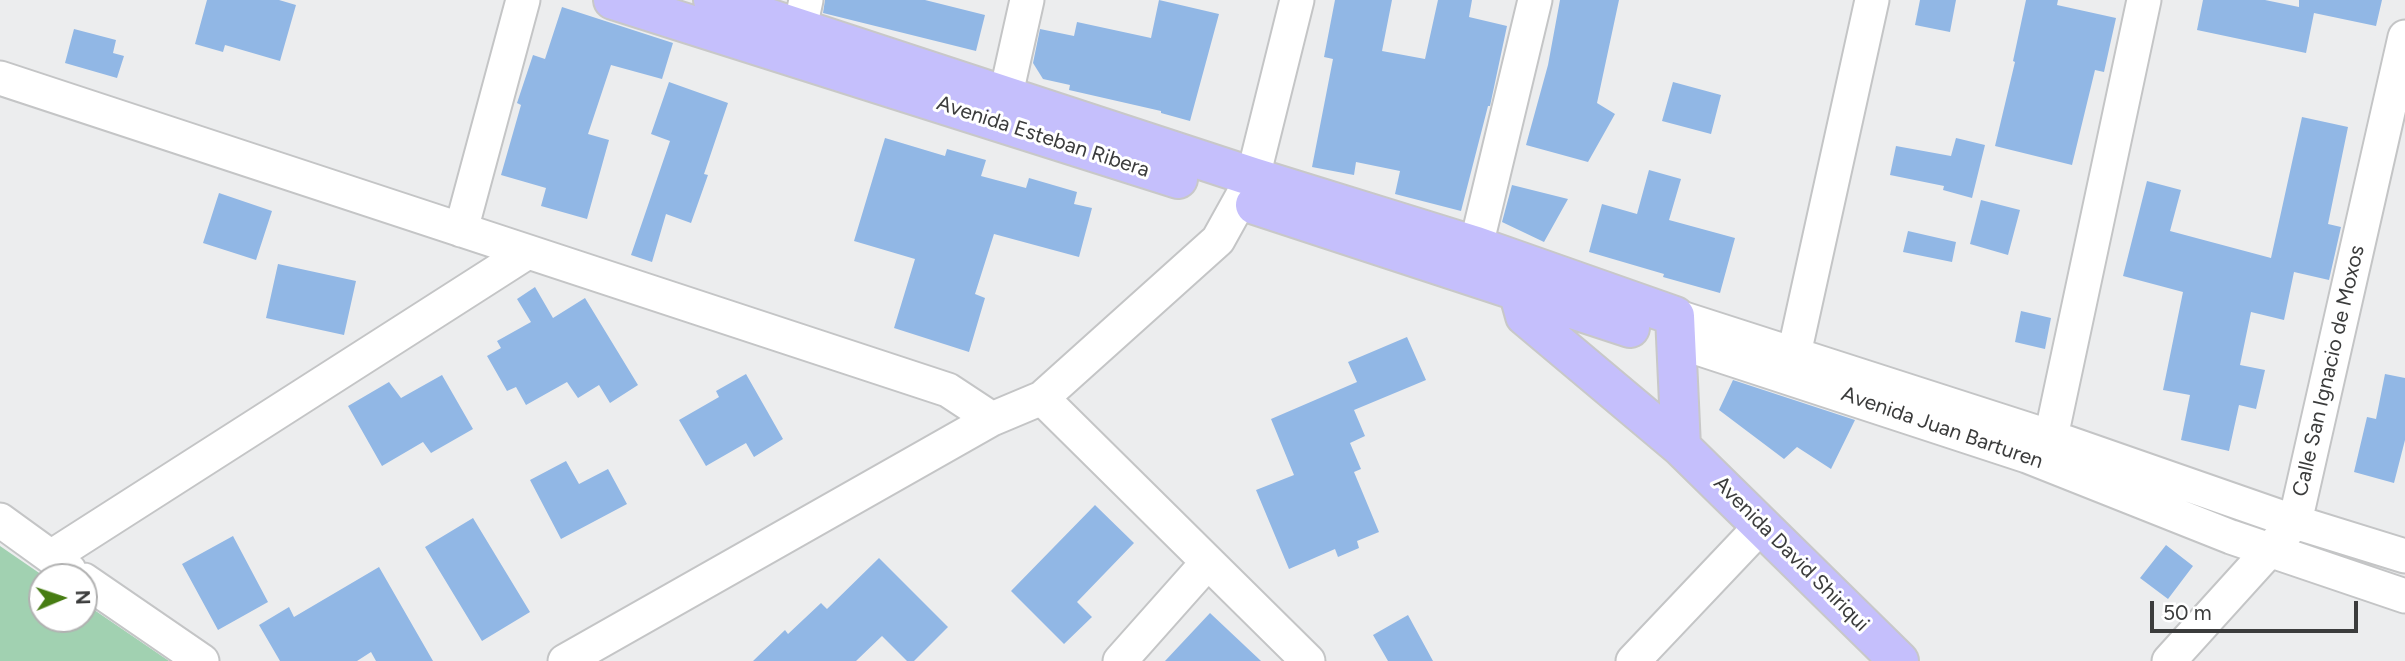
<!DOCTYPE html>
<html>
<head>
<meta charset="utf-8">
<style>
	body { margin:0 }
	#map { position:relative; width:2405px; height:661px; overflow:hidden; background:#ecedee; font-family:Figtree,sans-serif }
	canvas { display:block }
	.north { position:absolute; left:28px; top:563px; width:70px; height:70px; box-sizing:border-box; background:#fff; border:2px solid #b1b1b1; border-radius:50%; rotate:88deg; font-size:19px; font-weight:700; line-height:28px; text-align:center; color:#3b3c3c }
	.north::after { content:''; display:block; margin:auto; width:24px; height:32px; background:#477d13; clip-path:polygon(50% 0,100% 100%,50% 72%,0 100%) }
	.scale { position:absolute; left:2150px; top:601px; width:208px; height:32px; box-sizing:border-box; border:4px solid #3b3c3c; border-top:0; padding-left:9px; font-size:21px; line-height:24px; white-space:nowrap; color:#3b3c3c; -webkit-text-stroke:5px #fff; paint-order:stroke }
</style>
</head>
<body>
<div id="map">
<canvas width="2405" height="661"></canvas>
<div class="north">N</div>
<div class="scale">50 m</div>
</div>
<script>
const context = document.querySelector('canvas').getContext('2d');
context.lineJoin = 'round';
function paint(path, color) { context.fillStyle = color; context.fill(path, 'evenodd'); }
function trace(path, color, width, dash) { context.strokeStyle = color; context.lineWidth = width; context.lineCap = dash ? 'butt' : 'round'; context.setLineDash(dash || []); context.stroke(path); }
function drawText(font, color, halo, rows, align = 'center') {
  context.font = font + ' Figtree,sans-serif'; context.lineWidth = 6; context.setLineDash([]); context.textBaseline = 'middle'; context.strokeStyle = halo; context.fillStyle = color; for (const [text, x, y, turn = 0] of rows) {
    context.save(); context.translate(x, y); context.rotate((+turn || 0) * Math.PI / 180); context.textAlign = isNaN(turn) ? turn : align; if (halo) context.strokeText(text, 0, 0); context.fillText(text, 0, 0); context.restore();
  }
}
const green = new Path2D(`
	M 0,546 L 45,577 L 42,577 L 42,619 L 84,619 L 84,603 L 169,661 L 0,661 Z`);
const building = new Path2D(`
	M 207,0 L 279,0 L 296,5 L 280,61 L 225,45 L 223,52 L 195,44 Z
	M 825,0 L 925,0 L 985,15 L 976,51 L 823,13 Z
	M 1159,0 L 1219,14 L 1190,121 L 1161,113 L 1161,111 L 1069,90 L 1070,85 L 1043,79 L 1033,63 L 1040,29 L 1074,36 L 1077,22 L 1151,38 Z
	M 1335,0 L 1392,0 L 1382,51 L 1425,59 L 1438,0 L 1472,0 L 1469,17 L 1507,26 L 1490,106 L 1488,106 L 1461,211 L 1395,194 L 1400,171 L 1356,162 L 1354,175 L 1312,167 L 1333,59 L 1324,57 Z
	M 1560,0 L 1619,0 L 1597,103 L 1615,114 L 1588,162 L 1526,145 L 1548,65 Z
	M 1920,0 L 1956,0 L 1950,32 L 1915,25 Z
	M 2026,0 L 2058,0 L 2057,5 L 2116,18 L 2104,72 L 2095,70 L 2072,165 L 1995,146 L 2015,62 L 2013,61 Z
	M 2203,0 L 2265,0 L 2299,7 L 2299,0 L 2382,0 L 2376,26 L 2314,13 L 2306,53 L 2197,30 Z
	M 562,7 L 673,43 L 662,79 L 611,65 L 588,134 L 609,140 L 587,219 L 541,206 L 546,188 L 501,175 L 521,105 L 517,103 L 533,55 L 545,59 Z
	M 74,29 L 116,40 L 113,53 L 124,56 L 117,78 L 65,63 Z
	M 669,82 L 728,103 L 704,174 L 708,175 L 691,223 L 666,214 L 652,262 L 631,255 L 670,141 L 651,134 Z
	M 1673,82 L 1721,95 L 1711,134 L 1662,121 Z
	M 2302,117 L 2348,127 L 2328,224 L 2341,227 L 2329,280 L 2294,272 L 2284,320 L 2251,312 L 2240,365 L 2265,370 L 2256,409 L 2239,405 L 2229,451 L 2181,440 L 2190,395 L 2163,390 L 2183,292 L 2123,276 L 2147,181 L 2181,190 L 2170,231 L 2271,258 Z
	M 885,138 L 945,156 L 947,149 L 986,160 L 981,176 L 1026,188 L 1029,178 L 1077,192 L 1074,204 L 1092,208 L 1079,257 L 994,234 L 975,294 L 985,298 L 969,352 L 894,328 L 915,259 L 854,241 Z
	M 1956,138 L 1985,145 L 1972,198 L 1943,190 L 1944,186 L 1890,175 L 1896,146 L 1951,156 Z
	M 1649,170 L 1681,179 L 1669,220 L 1735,238 L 1720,293 L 1663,277 L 1664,274 L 1589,252 L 1602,204 L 1637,214 Z
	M 1512,185 L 1568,199 L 1544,242 L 1502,222 Z
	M 219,193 L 272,211 L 256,260 L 203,243 Z
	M 1981,200 L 2020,210 L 2008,255 L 1970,244 Z
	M 1908,231 L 1956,242 L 1952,262 L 1903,252 Z
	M 278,264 L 356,281 L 344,335 L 266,318 Z
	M 535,287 L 553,318 L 585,298 L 638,385 L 610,403 L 599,385 L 578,398 L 567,382 L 526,405 L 516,387 L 507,391 L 487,356 L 501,348 L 497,341 L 531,322 L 517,299 Z
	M 2021,311 L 2051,318 L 2045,349 L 2015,342 Z
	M 1407,337 L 1426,380 L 1354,410 L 1365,436 L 1350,443 L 1361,469 L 1354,472 L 1379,532 L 1357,541 L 1359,548 L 1338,557 L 1335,549 L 1289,569 L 1256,490 L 1294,475 L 1271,419 L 1357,382 L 1348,362 Z
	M 746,374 L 783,439 L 754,457 L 746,443 L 706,466 L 679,420 L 719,397 L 716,391 Z
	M 2385,374 L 2405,378 L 2405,440 L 2394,483 L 2354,472 L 2367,417 L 2376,419 Z
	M 442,375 L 473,429 L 431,453 L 423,442 L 382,466 L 348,406 L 389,382 L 401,398 Z
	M 1733,380 L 1855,420 L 1831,469 L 1797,447 L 1784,459 L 1719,410 Z
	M 566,461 L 579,484 L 608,469 L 627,504 L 561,539 L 530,480 Z
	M 1095,505 L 1134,543 L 1077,602 L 1092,617 L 1064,644 L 1011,591 Z
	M 473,518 L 530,612 L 482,641 L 425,547 Z
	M 233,536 L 268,602 L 218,630 L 182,564 Z
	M 2166,545 L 2193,566 L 2168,599 L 2140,578 Z
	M 879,558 L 948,627 L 914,661 L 907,661 L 882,636 L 856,661 L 753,661 L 785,630 L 788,634 L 821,603 L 827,609 Z
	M 379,567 L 433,661 L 376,661 L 371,652 L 357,661 L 280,661 L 259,625 L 289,607 L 294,617 Z
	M 1210,613 L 1261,661 L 1165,661 Z
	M 1408,615 L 1433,661 L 1388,661 L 1373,635 Z`);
const minor = new Path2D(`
	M 800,28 L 806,0
	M 0,78 L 948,390 L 992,419
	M 1006,94 L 1027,0
	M 461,230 L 523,0
	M 1474,270 L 1476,246 L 1535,0
	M 1675,316 L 2051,437 L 2295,522 L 2405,556
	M 1676,341 L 2027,456 L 2231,537 L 2405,596
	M 1794,354 L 1872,0
	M 1042,398 L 1308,661
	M 2051,437 L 2144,0
	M 0,520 L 69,570
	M 51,557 L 526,253
	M 84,580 L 202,661
	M 565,661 L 992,419 L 1042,398 L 1218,240 L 1253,177 L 1297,0
	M 1120,661 L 1208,562
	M 1633,661 L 1762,525
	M 2169,661 L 2295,522 L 2405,37`);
const major = new Path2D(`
	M 613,0 L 1178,179
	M 713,0 L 1253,177 L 1476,246 L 1675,316 L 1681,447
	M 1255,205 L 1630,328
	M 1522,279 L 1518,291 L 1525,316 L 1681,447 L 1899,661`);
const streetNames = [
	["Avenida Esteban Ribera",1043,137,18],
	["Calle San Ignacio de Moxos",2329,371,-77],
	["Avenida Juan Barturen",1942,428,19],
	["Avenida David Shiriqui",1791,554,45]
];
paint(green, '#a1d1b1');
paint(building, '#91b7e5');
trace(minor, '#c4c5c6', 37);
trace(major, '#c8c8c8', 42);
trace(minor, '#fff', 33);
trace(major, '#c5bffc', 38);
drawText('21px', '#3b3c3c', '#fff', streetNames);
</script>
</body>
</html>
